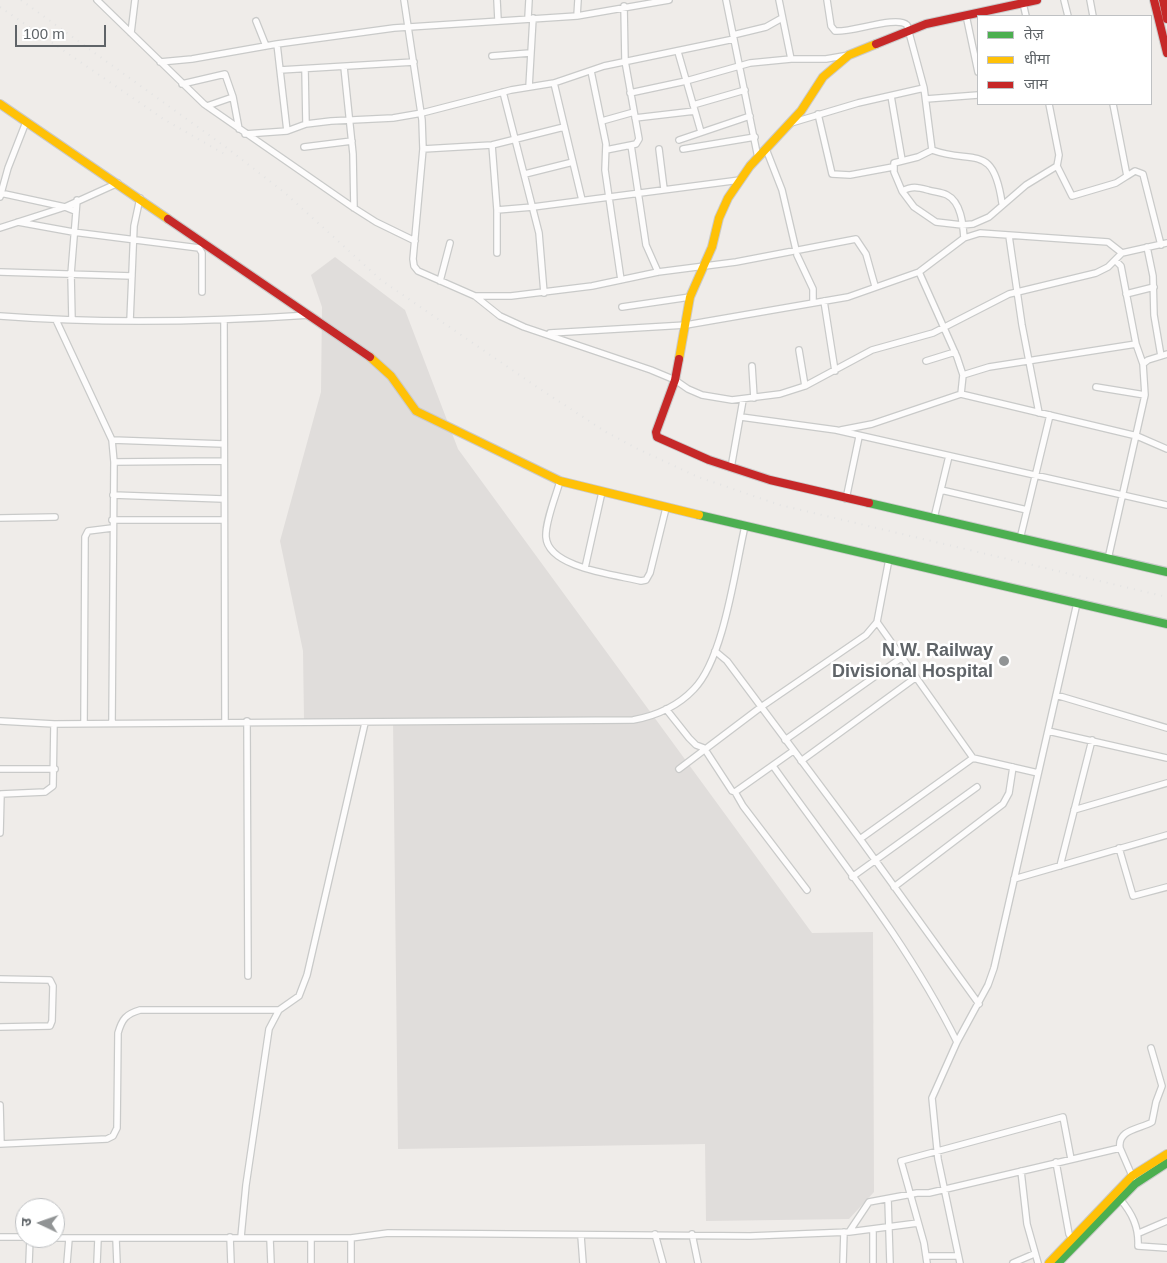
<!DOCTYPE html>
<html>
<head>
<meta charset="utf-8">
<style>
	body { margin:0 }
	#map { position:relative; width:1167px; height:1263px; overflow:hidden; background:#efece9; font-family:Arial,"Noto Sans Devanagari",sans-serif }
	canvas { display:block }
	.legend { position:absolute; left:977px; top:15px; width:175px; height:90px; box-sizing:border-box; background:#fff; border:1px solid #bfc1c3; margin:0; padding:6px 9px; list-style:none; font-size:15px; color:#5f6468 }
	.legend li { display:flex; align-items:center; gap:10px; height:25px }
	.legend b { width:25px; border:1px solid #bfc1c3 }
	.north { position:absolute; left:15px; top:1198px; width:50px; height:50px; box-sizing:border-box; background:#fff; border:1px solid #bfc1c3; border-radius:50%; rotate:273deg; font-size:14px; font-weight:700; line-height:20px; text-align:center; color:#5f6468 }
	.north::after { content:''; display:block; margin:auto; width:18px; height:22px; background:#919495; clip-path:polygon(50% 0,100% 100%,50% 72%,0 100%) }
	.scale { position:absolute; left:15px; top:25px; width:91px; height:22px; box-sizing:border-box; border:2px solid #5f6468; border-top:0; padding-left:6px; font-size:15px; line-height:18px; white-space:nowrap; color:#5f6468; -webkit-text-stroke:4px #fff; paint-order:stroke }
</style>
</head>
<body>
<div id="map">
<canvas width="1167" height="1263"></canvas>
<ul class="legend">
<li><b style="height:6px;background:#4caf50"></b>तेज़</li>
<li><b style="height:6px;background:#ffc107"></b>धीमा</li>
<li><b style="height:6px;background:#c62828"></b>जाम</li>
</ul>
<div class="north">उ</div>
<div class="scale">100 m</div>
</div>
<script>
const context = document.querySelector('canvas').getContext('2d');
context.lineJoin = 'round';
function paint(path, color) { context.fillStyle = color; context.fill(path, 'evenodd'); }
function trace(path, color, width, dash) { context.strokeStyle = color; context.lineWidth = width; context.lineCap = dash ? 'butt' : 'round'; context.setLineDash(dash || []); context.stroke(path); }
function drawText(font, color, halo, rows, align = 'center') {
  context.font = font + ' Arial,sans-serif'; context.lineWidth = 5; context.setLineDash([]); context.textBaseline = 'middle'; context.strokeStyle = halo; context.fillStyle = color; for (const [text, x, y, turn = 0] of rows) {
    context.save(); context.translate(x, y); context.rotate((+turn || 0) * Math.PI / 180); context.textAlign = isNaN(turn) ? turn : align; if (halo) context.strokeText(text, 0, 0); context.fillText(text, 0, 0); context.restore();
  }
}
const industrial = new Path2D(`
	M 335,257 L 405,310 L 458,449 L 812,933 L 873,932 L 874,1192 L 849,1219 L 706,1221 L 705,1144 L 398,1149 L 393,720 L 304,720 L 303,651 L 280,541 L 321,392 L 322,307 L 311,275 Z`);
const street = new Path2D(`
	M 97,0 L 204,104 L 354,208 L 376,222 L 415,241
	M 404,0 L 422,120 L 423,149 L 413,259 L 414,266 L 418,271 L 475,296 L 511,296 L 592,286 L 658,272 L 736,262 L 856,239 L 866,254 L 875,286
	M 497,0 L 498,20
	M 726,0 L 758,158
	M 779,0 L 791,59
	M 827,0 L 831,26 L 835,31 C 851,33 897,15 907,25 L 924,88 L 932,150 C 974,165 993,142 1002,203
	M 1064,0 L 1068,16
	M 1090,0 L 1093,16
	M 1023,3 L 1026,16
	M 966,15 L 978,72
	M 577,16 L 578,0
	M 528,18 L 529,0
	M 256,21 L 266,46
	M 131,33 L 135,0
	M 733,35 L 766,27 L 782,18
	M 277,44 L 287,131
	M 678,52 L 701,132
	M 492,56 L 530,53
	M 160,62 L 192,59 L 277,44 L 394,28 L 577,16 L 669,0
	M 344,67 L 353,154 L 354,208
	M 305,69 L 306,124
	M 280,70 L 414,62
	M 591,71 L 606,144 L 605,170 L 621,280
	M 554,83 L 582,200
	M 182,84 L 225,74 L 233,97 L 207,106
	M 529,87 L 533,18
	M 503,92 L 539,233 L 544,293
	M 630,93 L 686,81 L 750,63 L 791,59 L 826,59 L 849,55
	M 891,96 L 902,160
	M 233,97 L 239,129
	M 926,99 L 978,95
	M 693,105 L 745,90
	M 818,114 L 832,174 L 850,175 L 893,167
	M 635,118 L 695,111
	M 602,121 L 634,112
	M 791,123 L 858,103 L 924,88
	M 245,134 L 287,131 L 306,124 L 331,121 L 393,118 L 422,113 L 511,90 L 554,83 L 604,66 L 734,39
	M 679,140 L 750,116
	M 492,145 L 497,210 L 497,253
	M 631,145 L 646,245 L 658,272
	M 304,147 L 352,141
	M 423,149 L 492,145 L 564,127
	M 659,149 L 664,189
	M 683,149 L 755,137
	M 766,149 L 782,190 L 796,250
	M 606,150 L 636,144 L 639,139 L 625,61 L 624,6
	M 932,150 L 918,157 L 894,163 L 894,172 L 902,191 L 914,207 L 936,222 L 962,225 L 973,224 L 989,217 L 1026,185 L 1057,166 L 1059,155 L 1049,104
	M 1057,166 L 1072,196 L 1116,183 L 1127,176 L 1113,104
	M 525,174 L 573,162
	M 1127,176 L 1135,171 L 1143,174 L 1161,245
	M 902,191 C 912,186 917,187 928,190 C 934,192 941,192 947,195 C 961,202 963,224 964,238
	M 0,193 L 65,207 L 75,211
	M 0,197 L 8,168 L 26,122
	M 497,210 L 533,207 L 740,180
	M 18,222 L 73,232 L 199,248 L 202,253 L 202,292
	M 0,228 L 65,207 L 118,183
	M 1009,236 L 1022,325 L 1039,413
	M 1147,247 L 1153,276 L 1154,315 L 1161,356
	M 797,255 L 813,289 L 813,303
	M 1115,260 L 1121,266 L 1136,344 L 1143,364
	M 0,272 L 132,276
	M 919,272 L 957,357 L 963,375 L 961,394
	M 440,281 L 450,243
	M 1126,294 L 1154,287
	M 475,296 L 500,316 L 524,327 L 651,370 L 675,380 L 688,389 L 702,395 L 732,400 L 780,394 L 805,386 L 872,350 L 933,333 L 1009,294 L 1096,273 L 1108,267 L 1122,253
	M 824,301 L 835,371
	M 622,307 L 690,297
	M 0,316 C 103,324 207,322 310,315
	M 56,320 L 112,440 L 114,462 L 112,723
	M 72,320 L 71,274 L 77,200
	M 130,321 L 134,226 L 140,198
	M 224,321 L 225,721
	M 550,333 L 686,325 L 848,297 L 919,272 L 964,238 L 980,233 L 1108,242 L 1122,253 L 1167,243
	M 799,350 L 805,386
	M 926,361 L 955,352
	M 752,366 L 754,398
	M 963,375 L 989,367 L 1136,344
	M 1096,387 L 1145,395
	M 741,417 L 836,430 L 1167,505
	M 841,430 L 872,424 L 961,394 L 1137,436 L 1167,449
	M 112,440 L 223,444
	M 114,462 L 223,461
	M 731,468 L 743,400
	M 560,481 C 556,496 545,522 546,537 C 548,568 617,575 641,581 L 646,580 L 650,573 L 666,508
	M 941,490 L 1027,510
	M 113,495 L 223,499
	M 846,499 L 859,437
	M 0,518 L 55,517
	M 934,518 L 949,456
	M 112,520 L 223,520
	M 1020,539 L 1050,415
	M 1108,559 L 1145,395 L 1143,364 L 1148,360 L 1167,354
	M 585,568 L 602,492
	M 715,651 L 727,661 L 860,839 L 979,1004
	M 1056,695 L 1167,728
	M 666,709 L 689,738 L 696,745 L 704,748 L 732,791 L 735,792 L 793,751
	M 0,721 L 54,724 L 633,720 C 655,716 678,706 694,689 C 724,658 735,569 745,526
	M 247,721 L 248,976
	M 84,724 L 85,537 L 88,531 L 112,528
	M 1048,731 L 1167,758
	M 785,740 L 901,658
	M 973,758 L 1038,773
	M 801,761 L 915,678
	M 773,766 C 837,856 908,943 957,1042
	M 0,769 L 55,769
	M 679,769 L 761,707 L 866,635 L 877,622 L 889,559
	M 735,792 L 743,806 L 807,890
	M 1074,810 L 1167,783
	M 0,833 L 1,794 L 45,792 L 53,786 L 54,724
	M 860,839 L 973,758 L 877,622
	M 1119,848 L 1133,896 L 1167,887
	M 1060,866 L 1092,740
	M 852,877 L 977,787
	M 1014,879 L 1167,835
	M 894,887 L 1003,804 L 1009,793 L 1013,767
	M 0,979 L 50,980 L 53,986 L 52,1021 L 50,1026 L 0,1027
	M 0,1105 L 1,1144
	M 0,1144 L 107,1139 L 113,1136 L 117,1128 L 118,1033 C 122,1019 126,1014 140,1010 L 279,1010
	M 1120,1148 C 1117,1129 1141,1129 1152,1122 L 1156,1102 L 1162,1086 L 1151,1048
	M 1056,1162 L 1069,1234 L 1073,1240
	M 1021,1171 L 1027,1224 L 1038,1263
	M 888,1199 L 890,1263
	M 1120,1199 C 1132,1213 1139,1227 1138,1246 L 1167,1248
	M 873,1229 L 873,1263
	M 849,1232 L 918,1223
	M 1139,1233 L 1167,1221
	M 655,1234 L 663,1263
	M 692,1234 L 698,1263
	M 581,1236 L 583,1263
	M 0,1237 L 25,1237
	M 230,1237 L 231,1263
	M 241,1237 L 246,1185 L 269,1029 L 279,1010 L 299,996 L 307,975 L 365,723
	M 46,1238 L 351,1238 L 351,1263
	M 351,1238 L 388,1233 L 750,1236 L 849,1232 L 869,1202 L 917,1193 L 929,1193 L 1120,1148 L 1133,1178
	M 116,1239 L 117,1263
	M 270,1239 L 271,1263
	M 311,1239 L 311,1263
	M 926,1256 L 958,1256
	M 29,1263 L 30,1238
	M 67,1263 L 69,1239
	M 97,1263 L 98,1239
	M 843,1263 L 844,1232
	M 927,1263 L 924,1243 L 901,1161 L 1063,1117 L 1071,1159
	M 960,1263 L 938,1159 L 932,1098 L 957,1042 L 988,985 L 994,968 L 1077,603
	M 1013,1263 L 1034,1254`);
const fast = new Path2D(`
	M 869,503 L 1167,572
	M 699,515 L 1167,624
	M 1058,1263 L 1135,1184 L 1167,1163`);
const slow = new Path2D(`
	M 0,104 L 168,219
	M 370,357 L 391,376 L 416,411 L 560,481 L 699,515
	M 679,359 L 690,297 L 712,247 L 719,218 L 728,198 L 750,166 L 801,111 L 823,77 L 849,55 L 876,44
	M 1049,1263 L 1132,1176 L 1167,1154`);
const jam = new Path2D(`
	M 1154,0 L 1167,53
	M 1163,0 L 1167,19
	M 876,44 L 926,24 L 1037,0
	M 168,219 L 370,357
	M 679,359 L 675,380 L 656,432 L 657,437 L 709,460 L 770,480 L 869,503`);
const rail = new Path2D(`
	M 21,0 L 227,148 L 285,193 L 381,280 L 537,387 L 606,432 L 638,449 L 698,477 L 780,505 L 1167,597
	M 0,7 L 165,120 L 228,156`);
const markers = [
	[1004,661,6,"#919495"]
];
const poiNames = [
	["N.W. Railway",993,651],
	["Divisional Hospital",993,672]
];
paint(industrial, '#e0dddb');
trace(street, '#c9cac9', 8);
trace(fast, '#cacaca', 10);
trace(slow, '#cacaca', 10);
trace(jam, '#cacaca', 10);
trace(street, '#fdfcfc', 5.5);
trace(fast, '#4caf50', 8);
trace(slow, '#ffc107', 8);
trace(jam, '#c62828', 8);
trace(rail, '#e3e3e3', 2, [1, 6]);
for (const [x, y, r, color] of markers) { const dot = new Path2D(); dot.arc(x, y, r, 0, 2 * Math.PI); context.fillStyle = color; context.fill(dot); trace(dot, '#fff', 2); }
drawText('bold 18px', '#5f6468', '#fff', poiNames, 'right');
</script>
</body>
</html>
